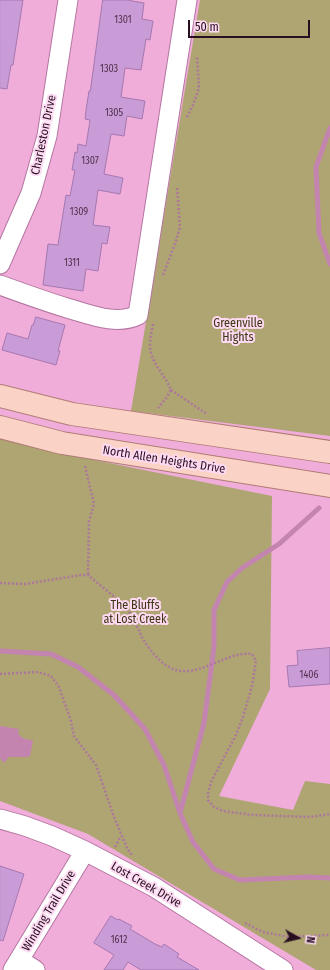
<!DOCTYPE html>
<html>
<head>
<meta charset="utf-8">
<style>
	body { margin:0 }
	#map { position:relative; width:330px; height:970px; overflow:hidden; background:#f0adda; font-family:"Fira Sans Condensed",sans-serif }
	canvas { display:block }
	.north { position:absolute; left:278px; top:918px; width:40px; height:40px; -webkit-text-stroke:3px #fddaf1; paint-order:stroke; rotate:98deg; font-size:11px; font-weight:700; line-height:16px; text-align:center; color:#270f21 }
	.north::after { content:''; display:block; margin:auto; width:14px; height:18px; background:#270f21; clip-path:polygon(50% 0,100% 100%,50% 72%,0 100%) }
	.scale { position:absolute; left:188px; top:20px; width:122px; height:18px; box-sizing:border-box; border:2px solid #270f21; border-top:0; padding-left:5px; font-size:12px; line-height:14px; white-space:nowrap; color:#270f21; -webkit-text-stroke:3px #fddaf1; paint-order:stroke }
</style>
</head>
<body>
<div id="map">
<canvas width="330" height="970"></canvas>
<div class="north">N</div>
<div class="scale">50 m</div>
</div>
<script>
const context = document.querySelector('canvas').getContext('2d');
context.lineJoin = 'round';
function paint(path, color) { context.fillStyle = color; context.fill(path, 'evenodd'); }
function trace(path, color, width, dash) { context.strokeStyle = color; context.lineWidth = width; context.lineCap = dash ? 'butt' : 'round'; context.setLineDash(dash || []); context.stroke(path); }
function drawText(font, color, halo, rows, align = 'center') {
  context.font = font + ' "Fira Sans Condensed",sans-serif'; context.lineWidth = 4; context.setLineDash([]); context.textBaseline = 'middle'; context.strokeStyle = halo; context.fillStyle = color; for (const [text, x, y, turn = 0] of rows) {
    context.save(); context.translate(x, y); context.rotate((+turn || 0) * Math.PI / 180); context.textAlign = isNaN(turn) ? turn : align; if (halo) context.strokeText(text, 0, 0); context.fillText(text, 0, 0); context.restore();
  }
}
const green = new Path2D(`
	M 200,0 L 330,0 L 330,436 L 131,411 Z
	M 0,437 L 60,453 L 272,496 L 270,689 L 219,796 L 293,810 L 305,781 L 330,784 L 330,970 L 316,970 L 88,834 L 0,801 Z`);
const water = new Path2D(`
	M 0,726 L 19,729 L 18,733 C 21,738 26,740 32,740 L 33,741 L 30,756 L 27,757 L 9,757 L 4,763 L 0,758 Z`);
const stream = new Path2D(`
	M 330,128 L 316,167 L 319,233 L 330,264
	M 0,651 L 51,654 L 78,667 L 114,695 L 145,729 L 164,765 L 180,813 L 193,842 L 214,869 L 240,880 L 308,877 L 330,878
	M 180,813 L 204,723 L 214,647 L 214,610 L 227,582 L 242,568 L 279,544 L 319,508`);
const building = new Path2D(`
	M 0,0 L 23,0 L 13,65 L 11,65 L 7,89 L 0,88 Z
	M 103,0 L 127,0 L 144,3 L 142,19 L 153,21 L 150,40 L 146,39 L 141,70 L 125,68 L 121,97 L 145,101 L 142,119 L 127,116 L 124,136 L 111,134 L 104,174 L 123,178 L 120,194 L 98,190 L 93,225 L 110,227 L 107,244 L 102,243 L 98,271 L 86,269 L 83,291 L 43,285 L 48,244 L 58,245 L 66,195 L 70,196 L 75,170 L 72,170 L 75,152 L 77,153 L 78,144 L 86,146 L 90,120 L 85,119 L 86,110 L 89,91 L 90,91 Z
	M 36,317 L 65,325 L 58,351 L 60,351 L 56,365 L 2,350 L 7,333 L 28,339 L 32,325 L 33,325 Z
	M 330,648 L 330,684 L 289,687 L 287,666 L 298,665 L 297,651 Z
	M 0,866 L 24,874 L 3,941 L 0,940 Z
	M 111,916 L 118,920 L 119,919 L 132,926 L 130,929 L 155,944 L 162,947 L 164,944 L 179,954 L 177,957 L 199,970 L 141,970 L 128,962 L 123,970 L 104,970 L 114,955 L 94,943 Z`);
const path = new Path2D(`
	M 187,117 L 193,105 L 199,88 L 197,56
	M 163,275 L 175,244 L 180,227 L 177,187
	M 153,324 C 151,335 148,346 152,356 C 156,368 166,377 171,390 L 166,398 L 158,408
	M 171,390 L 207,414
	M 85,466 L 94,504 L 89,521 L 88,575
	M 0,583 L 25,584 L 81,575 L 88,575 C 99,585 119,599 127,609 C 134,618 138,629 143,639 C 151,652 165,670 182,671 C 205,673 229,651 252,654 L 256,661 L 255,667 L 252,686 L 243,717 L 236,735 L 211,782 L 208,793 L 208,800 L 214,807 L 223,811 L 252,815 L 310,817 L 330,814
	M 0,674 L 38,672 L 51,676 L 59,687 L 71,721 L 74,736 L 96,765 L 114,817 L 128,850 L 132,855
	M 115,847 L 121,836
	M 245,923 L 263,932 L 289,937 L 330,935`);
const minor = new Path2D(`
	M 0,264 L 31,193 L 47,136 L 68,0
	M 0,285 C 22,293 44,301 67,308 C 89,314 116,326 138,315 L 187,0
	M 0,819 L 25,826 L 52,836 L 85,851 L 154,887 L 283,970
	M 19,960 L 35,970
	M 13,970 L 85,851`);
const major = new Path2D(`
	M 0,396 L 72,414 L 330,452
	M 0,427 L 62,443 L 330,486`);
const numberNames = [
	["1301",123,20],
	["1303",109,69],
	["1305",114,113],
	["1307",90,161],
	["1309",79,212],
	["1311",72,263],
	["1406",309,675],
	["1612",119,940]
];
const streetNames = [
	["Charleston Drive",44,135,-78],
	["North Allen Heights Drive",164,460,9],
	["Lost Creek Drive",146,885,30],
	["Winding Trail Drive",49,911,-59]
];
const parkNames = [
	["Greenville",238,324],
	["Hights",238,338],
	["The Bluffs",135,606],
	["at Lost Creek",135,620]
];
paint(green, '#aea573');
paint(water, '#c484b0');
trace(stream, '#c484b0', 5);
paint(building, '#ca9cd7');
trace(building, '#a577b1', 1);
trace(minor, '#b475a1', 21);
trace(major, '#b07c74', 24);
trace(path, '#ac779b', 2.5, [2, 2]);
trace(minor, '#fff', 19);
trace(major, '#fbd3c6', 22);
drawText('10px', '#50324e', null, numberNames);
drawText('12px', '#270f21', '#fddaf1', streetNames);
drawText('12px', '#3c3615', '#fddaf1', parkNames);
</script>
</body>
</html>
